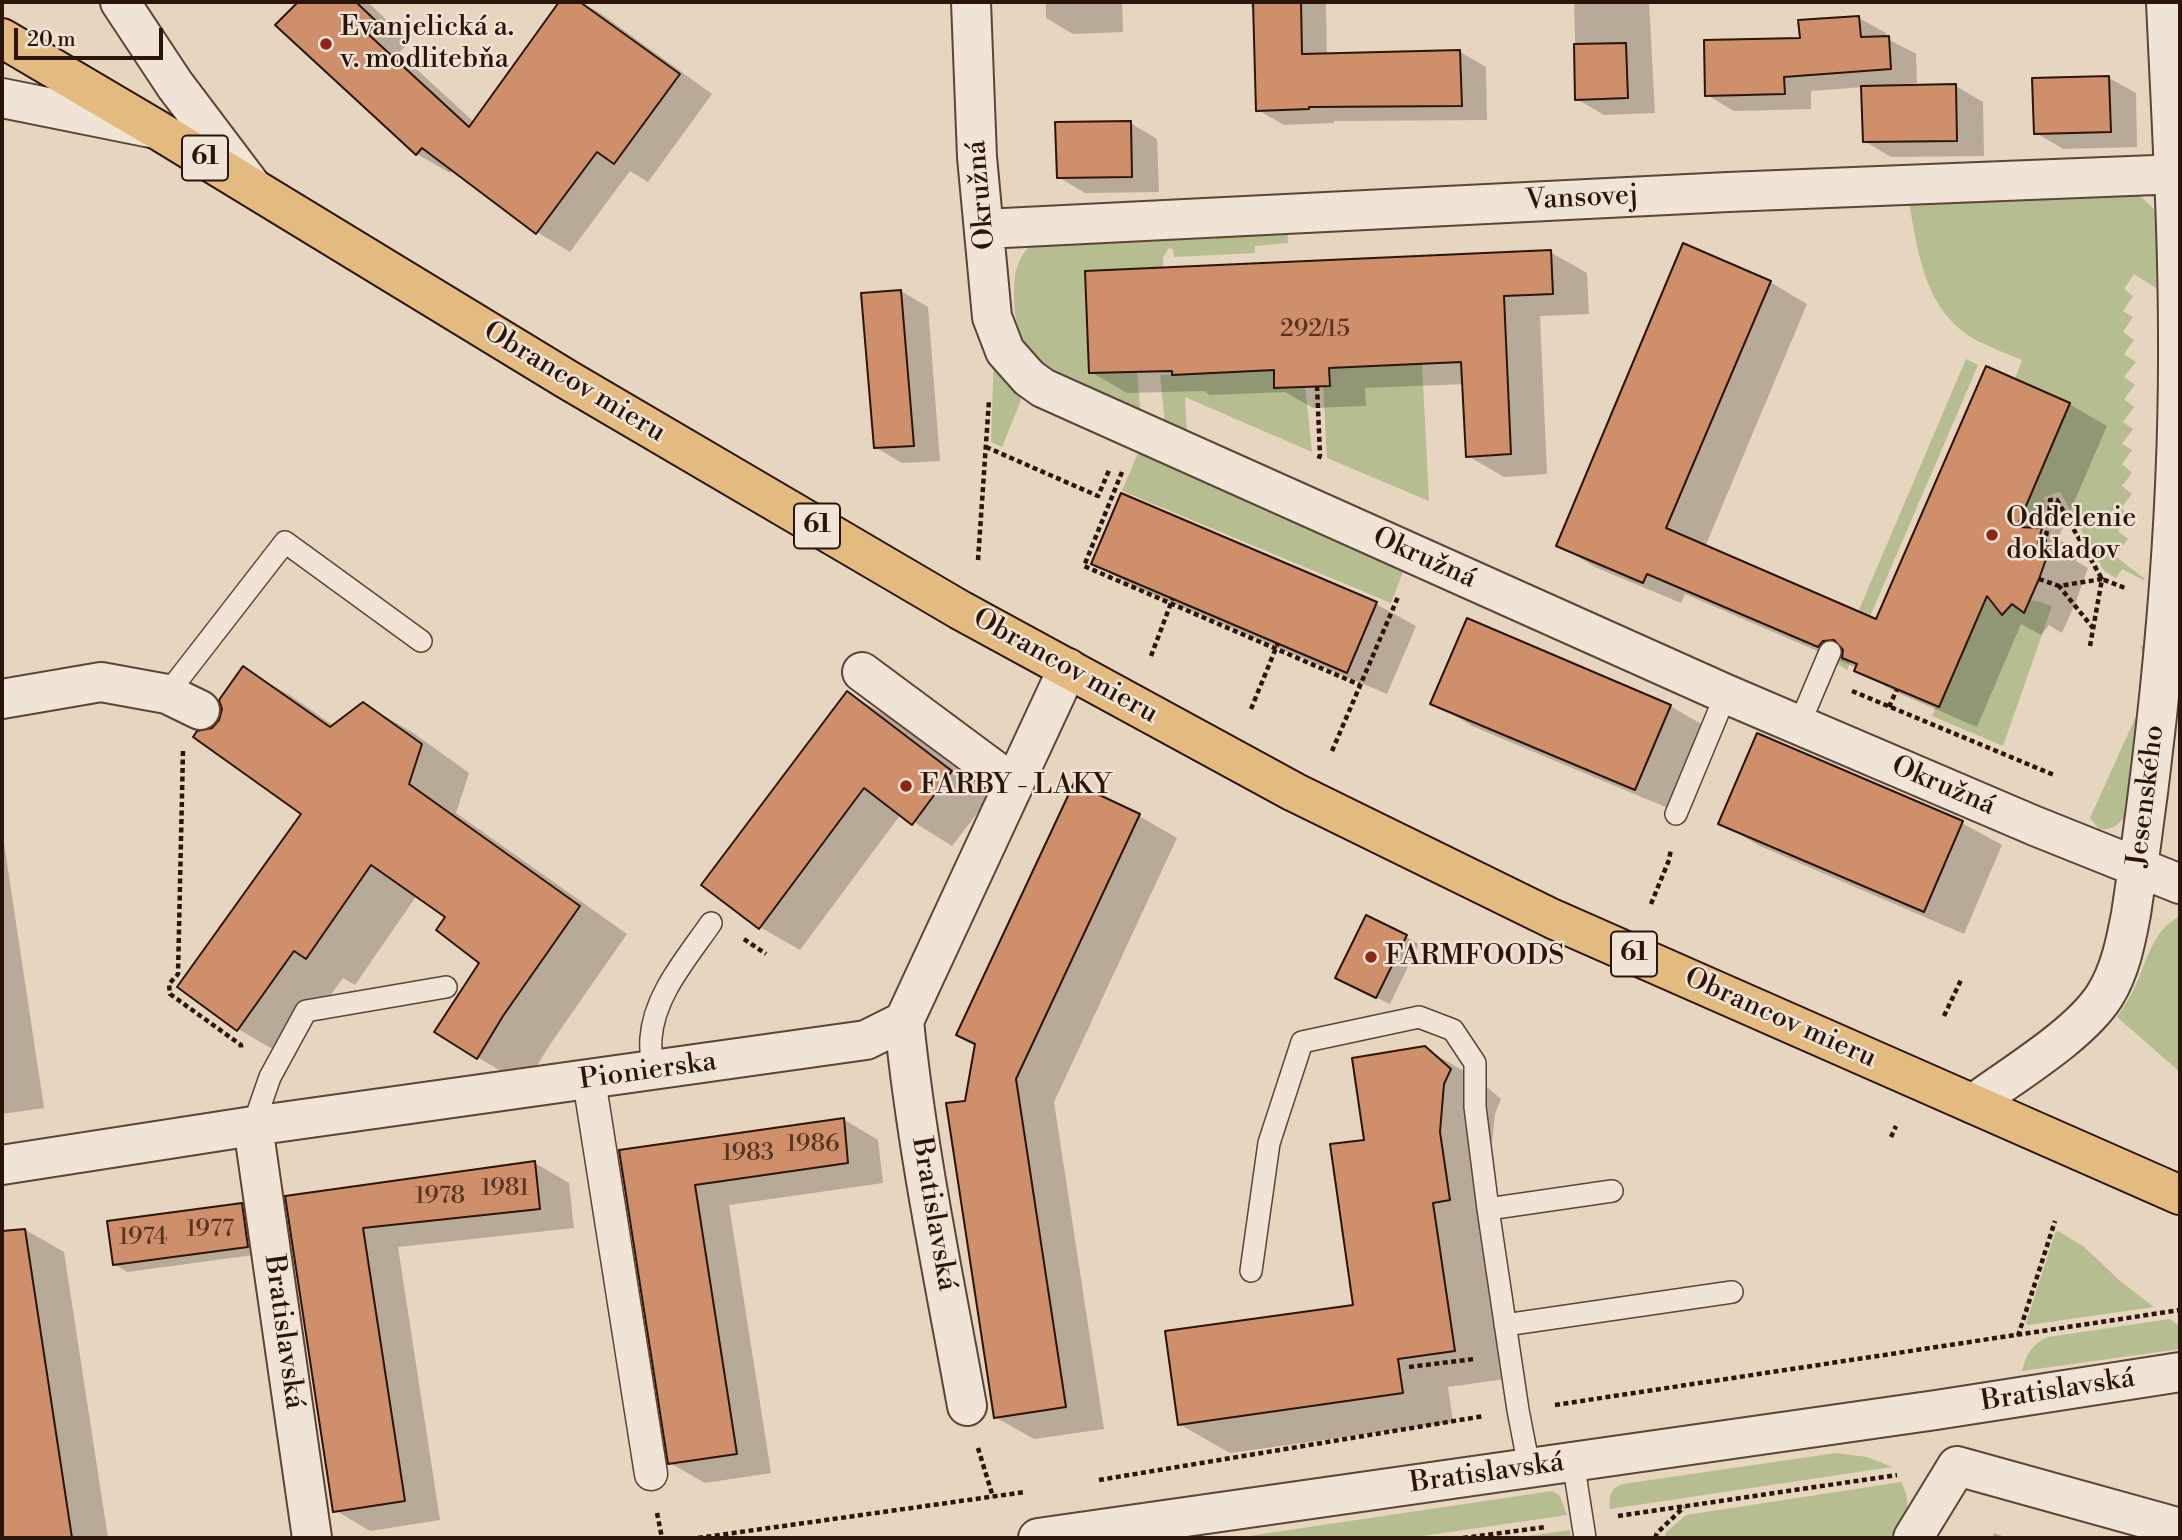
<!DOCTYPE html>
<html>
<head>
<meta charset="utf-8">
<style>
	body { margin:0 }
	#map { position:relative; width:2182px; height:1540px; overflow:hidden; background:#e6d5bf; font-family:"Libre Bodoni",serif }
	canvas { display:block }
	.frame { position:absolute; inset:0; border:4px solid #2b150a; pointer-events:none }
	.scale { position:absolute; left:14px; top:28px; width:149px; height:32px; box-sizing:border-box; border:4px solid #2b150a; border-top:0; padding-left:9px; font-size:21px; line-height:24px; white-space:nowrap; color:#2b150a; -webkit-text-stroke:5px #efe4d5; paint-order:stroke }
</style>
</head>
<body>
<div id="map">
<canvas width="2182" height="1540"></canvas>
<div class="frame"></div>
<div class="scale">20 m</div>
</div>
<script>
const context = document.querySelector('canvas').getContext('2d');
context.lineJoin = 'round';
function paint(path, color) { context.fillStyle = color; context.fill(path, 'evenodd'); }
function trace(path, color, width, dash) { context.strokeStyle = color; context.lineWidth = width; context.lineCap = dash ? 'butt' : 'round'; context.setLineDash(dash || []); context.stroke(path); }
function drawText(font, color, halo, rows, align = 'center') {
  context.font = font + ' "Libre Bodoni",serif'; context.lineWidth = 5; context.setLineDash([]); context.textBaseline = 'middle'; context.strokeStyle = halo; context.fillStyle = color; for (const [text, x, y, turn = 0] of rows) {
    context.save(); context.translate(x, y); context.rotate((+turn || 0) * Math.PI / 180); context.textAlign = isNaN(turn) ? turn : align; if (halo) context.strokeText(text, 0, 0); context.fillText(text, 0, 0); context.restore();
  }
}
const green = new Path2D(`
	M 2138,194 L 2154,209 L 2157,219 L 2162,292 L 2134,274 L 2124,289 L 2133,296 L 2123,311 L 2133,317 L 2123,332 L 2134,340 L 2124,354 L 2136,362 L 2124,377 L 2135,385 L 2124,399 L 2134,407 L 2123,422 L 2133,429 L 2122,444 L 2132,450 L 2122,464 L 2132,473 L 2122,486 L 2132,494 L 2121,508 L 2130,516 L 2118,531 L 2128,539 L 2115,556 L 2145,579 L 2143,580 L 2122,569 L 2116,578 L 2104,571 L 2060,492 L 2044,497 L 2046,504 L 2042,528 L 2037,528 L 2035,532 L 2016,529 L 2070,403 L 2015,379 L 2022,360 C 2008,354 1992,348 1978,341 C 1923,312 1918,250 1908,197 Z
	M 1287,227 L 1288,243 L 1255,246 L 1255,253 L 1174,257 L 1173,249 L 1169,248 L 1163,257 L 1163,269 L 1085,272 L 1089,372 L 1137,372 L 1141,418 C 1083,392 1013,374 1014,296 C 1014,272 1016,260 1033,242 Z
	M 994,353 L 1015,379 L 1021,400 L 1002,447 L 991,442 Z
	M 1966,359 L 1978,365 L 1847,670 L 1838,664 L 1838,659 Z
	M 1422,363 L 1429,501 L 1327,458 L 1323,385 L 1330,384 L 1329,368 Z
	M 1274,370 L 1274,388 L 1305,386 L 1312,452 L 1185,397 L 1187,438 L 1165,425 L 1160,375 Z
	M 1141,446 L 1407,562 L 1391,603 L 1122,491 Z
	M 1987,595 L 2002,615 C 2019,595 2030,598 2052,606 L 2003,746 L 1932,716 L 1936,706 L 1939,706 Z
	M 2140,645 L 2147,648 L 2127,815 C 2118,824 2113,831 2099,829 L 2090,818 L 2137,714 L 2143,654 Z
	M 2180,916 L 2180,1072 L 2117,1017 C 2123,1008 2129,999 2134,989 C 2147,962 2152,930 2180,916 Z
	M 2058,1231 L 2083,1246 L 2119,1280 L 2154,1307 L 2028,1325 L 2026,1323 L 2055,1233 Z
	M 2170,1319 L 2180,1327 L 2180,1349 L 2022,1371 C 2026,1355 2032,1344 2048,1337 Z
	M 1836,1453 L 1867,1457 L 1892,1467 L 1610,1509 C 1609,1497 1610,1487 1623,1484 Z
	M 1901,1482 C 1914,1506 1905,1518 1892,1538 L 1671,1538 L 1666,1536 L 1665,1533 L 1686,1515 Z
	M 1552,1491 L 1560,1496 L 1567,1515 L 1409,1538 L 1235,1538 Z
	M 1570,1530 L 1571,1538 L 1515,1538 Z`);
const shadow = new Path2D(`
	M 300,2 L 368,2 L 409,42 L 399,53 L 474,122 L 561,2 L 580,2 L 600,13 L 712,94 L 648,182 L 630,171 L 570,252 L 537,232 L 454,169 L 450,173 L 417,154 L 278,25 Z
	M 1046,2 L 1122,2 L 1123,32 L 1073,34 L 1046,18 Z
	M 1251,2 L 1326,2 L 1327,55 L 1460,52 L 1486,67 L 1487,120 L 1334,121 L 1334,123 L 1284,125 L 1258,110 L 1255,9 L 1251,7 Z
	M 1574,2 L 1649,2 L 1655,113 L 1604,115 L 1577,99 Z
	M 1859,18 L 1886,33 L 1886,38 L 1916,54 L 1917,83 L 1907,84 L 1907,87 L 1956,86 L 1983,102 L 1984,156 L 1891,157 L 1864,141 L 1863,87 L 1811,91 L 1811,109 L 1734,111 L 1707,95 L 1801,40 Z
	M 2109,78 L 2136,93 L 2137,147 L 2063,149 L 2036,133 Z
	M 1130,123 L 1157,139 L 1159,192 L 1085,193 L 1058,177 Z
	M 1550,252 L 1587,273 L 1589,314 L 1540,316 L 1547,474 L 1504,477 L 1468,456 L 1464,384 L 1365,388 L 1366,406 L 1313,408 L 1285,392 L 1210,395 L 1204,391 L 1127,393 L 1091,372 Z
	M 1770,282 L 1807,304 L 1705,547 L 1877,621 L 2069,404 L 2107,426 L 2058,539 L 2078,551 L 2076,561 L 2088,568 L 2076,601 L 2062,633 L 2049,625 L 2041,635 L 2021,624 L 1977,727 L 1894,691 L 1856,670 L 1857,668 L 1685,594 L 1681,603 L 1595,567 L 1558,545 Z
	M 901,291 L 928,307 L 940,461 L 902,463 L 875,447 Z
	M 1093,563 L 1376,604 L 1416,626 L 1387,694 L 1133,586 Z
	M 243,668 L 291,696 L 334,726 L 363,704 L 412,732 L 469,773 L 456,813 L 627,934 L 551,1043 L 525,1085 L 477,1057 L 481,962 L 447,917 L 417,895 L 355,985 L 343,978 L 286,1057 L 238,1029 L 304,813 L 213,730 L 221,721 Z
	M 847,693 L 887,716 L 991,795 L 952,846 L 901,814 L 800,950 L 760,927 Z
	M 1433,703 L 1670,706 L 1710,729 L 1675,811 L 1472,726 Z
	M 1139,816 L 1177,838 L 1054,1102 L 1104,1429 L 1034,1439 L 995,1417 L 967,1102 Z
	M 1720,823 L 1962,823 L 2002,845 L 1964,934 L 1760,846 Z
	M 2,830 L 44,1108 L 2,1114 Z
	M 1406,937 L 1419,944 L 1390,1004 L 1351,985 Z
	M 1424,1048 L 1476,1078 L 1501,1099 L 1495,1114 L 1490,1162 L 1505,1379 L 1448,1387 L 1453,1422 L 1230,1453 L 1179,1424 L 1355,1306 L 1366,1141 Z
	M 843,1119 L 878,1140 L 883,1183 L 729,1205 L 771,1473 L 705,1483 L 670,1463 L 621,1151 Z
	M 535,1163 L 569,1183 L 574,1228 L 398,1247 L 440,1520 L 370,1531 L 335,1510 L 287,1198 Z
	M 242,1205 L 255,1212 L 261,1254 L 127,1272 L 114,1264 Z
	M 24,1229 L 64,1252 L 108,1538 L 2,1538 L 2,1232 Z
	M 1994,1533 L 2008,1538 L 1992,1538 Z`);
const building = new Path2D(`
	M 298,2 L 356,2 L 377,22 L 367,33 L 469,127 L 559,2 L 580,2 L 680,74 L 614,164 L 597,152 L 536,234 L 422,148 L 416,155 L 275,25 Z
	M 1253,2 L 1301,2 L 1302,54 L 1460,50 L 1462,106 L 1309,107 L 1309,109 L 1256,111 Z
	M 1859,16 L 1861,37 L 1889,36 L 1891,69 L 1784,77 L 1785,94 L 1705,96 L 1704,40 L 1800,38 L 1798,20 Z
	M 1626,43 L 1628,98 L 1575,100 L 1574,44 Z
	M 2109,76 L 2111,132 L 2034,134 L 2032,78 Z
	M 1956,84 L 1957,141 L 1863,142 L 1861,86 Z
	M 1131,121 L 1132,177 L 1057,178 L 1055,122 Z
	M 1683,243 L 1771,281 L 1666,528 L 1876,619 L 1986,366 L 2070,403 L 2017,527 L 2042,528 L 2038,543 L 2051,545 L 2039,579 L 2024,613 L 2012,604 L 2002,615 L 1987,596 L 1939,707 L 1854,671 L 1857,664 L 1842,658 L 1843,650 L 1834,640 L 1823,641 L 1818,647 L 1647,574 L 1643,583 L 1556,546 Z
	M 1551,250 L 1553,294 L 1504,296 L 1511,454 L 1466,457 L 1461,362 L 1329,368 L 1330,386 L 1274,388 L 1274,370 L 1172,375 L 1172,371 L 1089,373 L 1085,271 Z
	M 901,290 L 914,446 L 874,448 L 861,293 Z
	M 1121,493 L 1377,602 L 1347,673 L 1091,564 Z
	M 1467,618 L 1671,705 L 1635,790 L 1430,704 Z
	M 243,666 L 330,727 L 363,702 L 422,744 L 409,784 L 580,906 L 503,1016 L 477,1059 L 434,1032 L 479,963 L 436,930 L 445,917 L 371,865 L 306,959 L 294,951 L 237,1031 L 177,987 L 301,814 L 193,737 L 197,731 L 212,728 L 219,720 L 222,709 L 219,700 Z
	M 847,691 L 952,771 L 912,825 L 864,788 L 759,929 L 701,885 Z
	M 1757,733 L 1963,821 L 1924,912 L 1718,824 Z
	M 1074,783 L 1140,814 L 1016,1079 L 1066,1407 L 994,1418 L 946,1103 L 965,1101 L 975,1044 L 956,1035 Z
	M 1366,915 L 1407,935 L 1376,998 L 1335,978 Z
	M 1425,1046 L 1451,1069 L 1444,1084 L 1440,1132 L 1450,1200 L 1433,1203 L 1455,1351 L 1398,1359 L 1403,1393 L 1178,1425 L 1165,1331 L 1353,1305 L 1330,1144 L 1364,1140 L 1352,1058 Z
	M 844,1118 L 848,1163 L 695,1185 L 737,1454 L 668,1464 L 619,1150 Z
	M 535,1161 L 540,1209 L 363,1228 L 405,1501 L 333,1512 L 285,1196 Z
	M 242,1203 L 248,1247 L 113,1265 L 107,1221 Z
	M 25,1229 L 72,1538 L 2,1538 L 2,1231 Z`);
const path = new Path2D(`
	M 1317,386 L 1320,455 L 1318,461
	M 986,447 L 1098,496 L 1110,468
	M 1122,472 L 1084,566 L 1360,685
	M 2044,544 L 2049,523 L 2050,500 L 2057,500 L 2102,579 L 2125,588
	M 978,560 L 989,400
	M 2039,579 L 2059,586
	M 2090,646 L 2102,579 L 2059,586 L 2093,628
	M 1151,656 L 1173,598
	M 1852,691 L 2054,775
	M 1889,707 L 1897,689
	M 1251,709 L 1278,643
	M 183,751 L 178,974 L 169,984 L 170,994 L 241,1045 L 241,1049
	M 1332,751 L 1398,597
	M 1651,904 L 1669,860 L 1671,849
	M 744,939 L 766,954
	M 1944,1016 L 1961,980
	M 1891,1137 L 1896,1126
	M 2018,1336 L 2055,1221
	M 1409,1367 L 1474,1359
	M 1555,1405 L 2180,1310
	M 978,1448 L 993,1497
	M 1099,1480 L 1484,1416
	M 657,1513 L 662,1538
	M 1618,1516 L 1897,1475
	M 698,1538 L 1025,1492
	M 1463,1538 L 1546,1527
	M 1655,1538 L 1657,1533 L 1684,1507`);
const service = new Path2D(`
	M 167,694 L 285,542 L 421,641
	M 1799,725 L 1830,652
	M 1676,814 L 1726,694
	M 653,1071 C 652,1061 650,1049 651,1038 C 654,995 687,958 711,923
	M 253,1126 L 270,1077 L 306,1011 L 446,987
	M 1251,1271 L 1269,1143 L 1302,1042 L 1419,1017 L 1453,1030 L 1475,1063 L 1475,1107 L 1488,1209
	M 1505,1325 L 1732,1292
	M 1573,1461 L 1585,1538
	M 1529,1467 L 1518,1410 L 1488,1209 L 1612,1191`);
const pedestrian = new Path2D(`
	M 589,1080 L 651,1474`);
const minor = new Path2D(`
	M 120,2 L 175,85 L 252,187
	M 971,2 L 977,157 L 992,317 L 1005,351 L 1029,378 L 1043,388 L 1726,694 L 2035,826 L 2180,884
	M 2,98 L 151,128
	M 984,229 L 1728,192 L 2180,174
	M 862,672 L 1013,784
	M 2,699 L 101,682 L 167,694 L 200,710
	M 904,1021 C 917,1151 944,1278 967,1406
	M 1973,1104 C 2012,1075 2080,1035 2105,995 C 2120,971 2126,941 2131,914 C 2160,724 2179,532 2178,340 C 2178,227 2171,114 2166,2
	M 253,1126 L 312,1538
	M 2,1165 L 253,1126 L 866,1040 L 904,1021 L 1068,668
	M 1957,1466 L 2180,1528
	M 1038,1538 L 1936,1410 L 2180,1372
	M 1913,1538 L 1957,1466`);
const primary = new Path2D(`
	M 2,38 L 156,129 L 568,380 L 960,610 L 1294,792 L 1553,919 L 2180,1195`);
const markers = [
	[326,44,7,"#8f2418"],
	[1992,535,7,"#8f2418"],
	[906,786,7,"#8f2418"],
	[1371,957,7,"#8f2418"]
];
const numberNames = [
	["292/15",1315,330],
	["1986",813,1145],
	["1983",748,1154],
	["1981",505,1189],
	["1978",440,1197],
	["1977",210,1230],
	["1974",143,1238]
];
const shields = [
	[205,158,46],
	[817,526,46],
	[1634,954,46]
];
const shieldNames = [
	["61",205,158],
	["61",817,526],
	["61",1634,954]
];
const poiNames = [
	["Evanjelická a.",340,28],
	["v. modlitebňa",340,60],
	["Oddelenie",2006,519],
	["dokladov",2006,551],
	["FARBY - LAKY",920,786],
	["FARMFOODS",1385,957]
];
const streetNames = [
	["Okružná",982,195,-95],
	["Vansovej",1582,199,-3],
	["Obrancov mieru",574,383,31],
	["Okružná",1424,559,24],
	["Obrancov mieru",1065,667,29],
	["Okružná",1943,787,23],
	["Jesenského",2147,796,-83],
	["Obrancov mieru",1780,1019,24],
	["Pionierska",648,1072,-8],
	["Bratislavská",933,1214,80],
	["Bratislavská",283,1332,82],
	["Bratislavská",2058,1391,-9],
	["Bratislavská",1487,1474,-8]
];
paint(green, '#b6bd91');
paint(shadow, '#0003');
paint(building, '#d08f6b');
trace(building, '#2b150a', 2);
trace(service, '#5a4537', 24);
trace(pedestrian, '#5a4537', 35);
trace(minor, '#5a4537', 42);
trace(primary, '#2b150a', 42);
trace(path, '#2b150a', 4.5, [5, 3.5]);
trace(service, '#efe4d5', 21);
trace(pedestrian, '#efe4d5', 32);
trace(minor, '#efe4d5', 38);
trace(primary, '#e3ba80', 38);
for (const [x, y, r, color] of markers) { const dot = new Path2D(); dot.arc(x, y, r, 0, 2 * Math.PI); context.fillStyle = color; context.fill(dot); trace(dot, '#efe4d5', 2.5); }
drawText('24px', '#543422', null, numberNames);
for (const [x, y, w] of shields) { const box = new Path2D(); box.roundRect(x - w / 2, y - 22.5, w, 45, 5); context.fillStyle = '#efe4d5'; context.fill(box); trace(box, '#2b150a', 2); }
drawText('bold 26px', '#2b150a', null, shieldNames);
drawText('28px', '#2b150a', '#efe4d5', poiNames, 'left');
drawText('28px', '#2b150a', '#efe4d5', streetNames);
</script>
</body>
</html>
